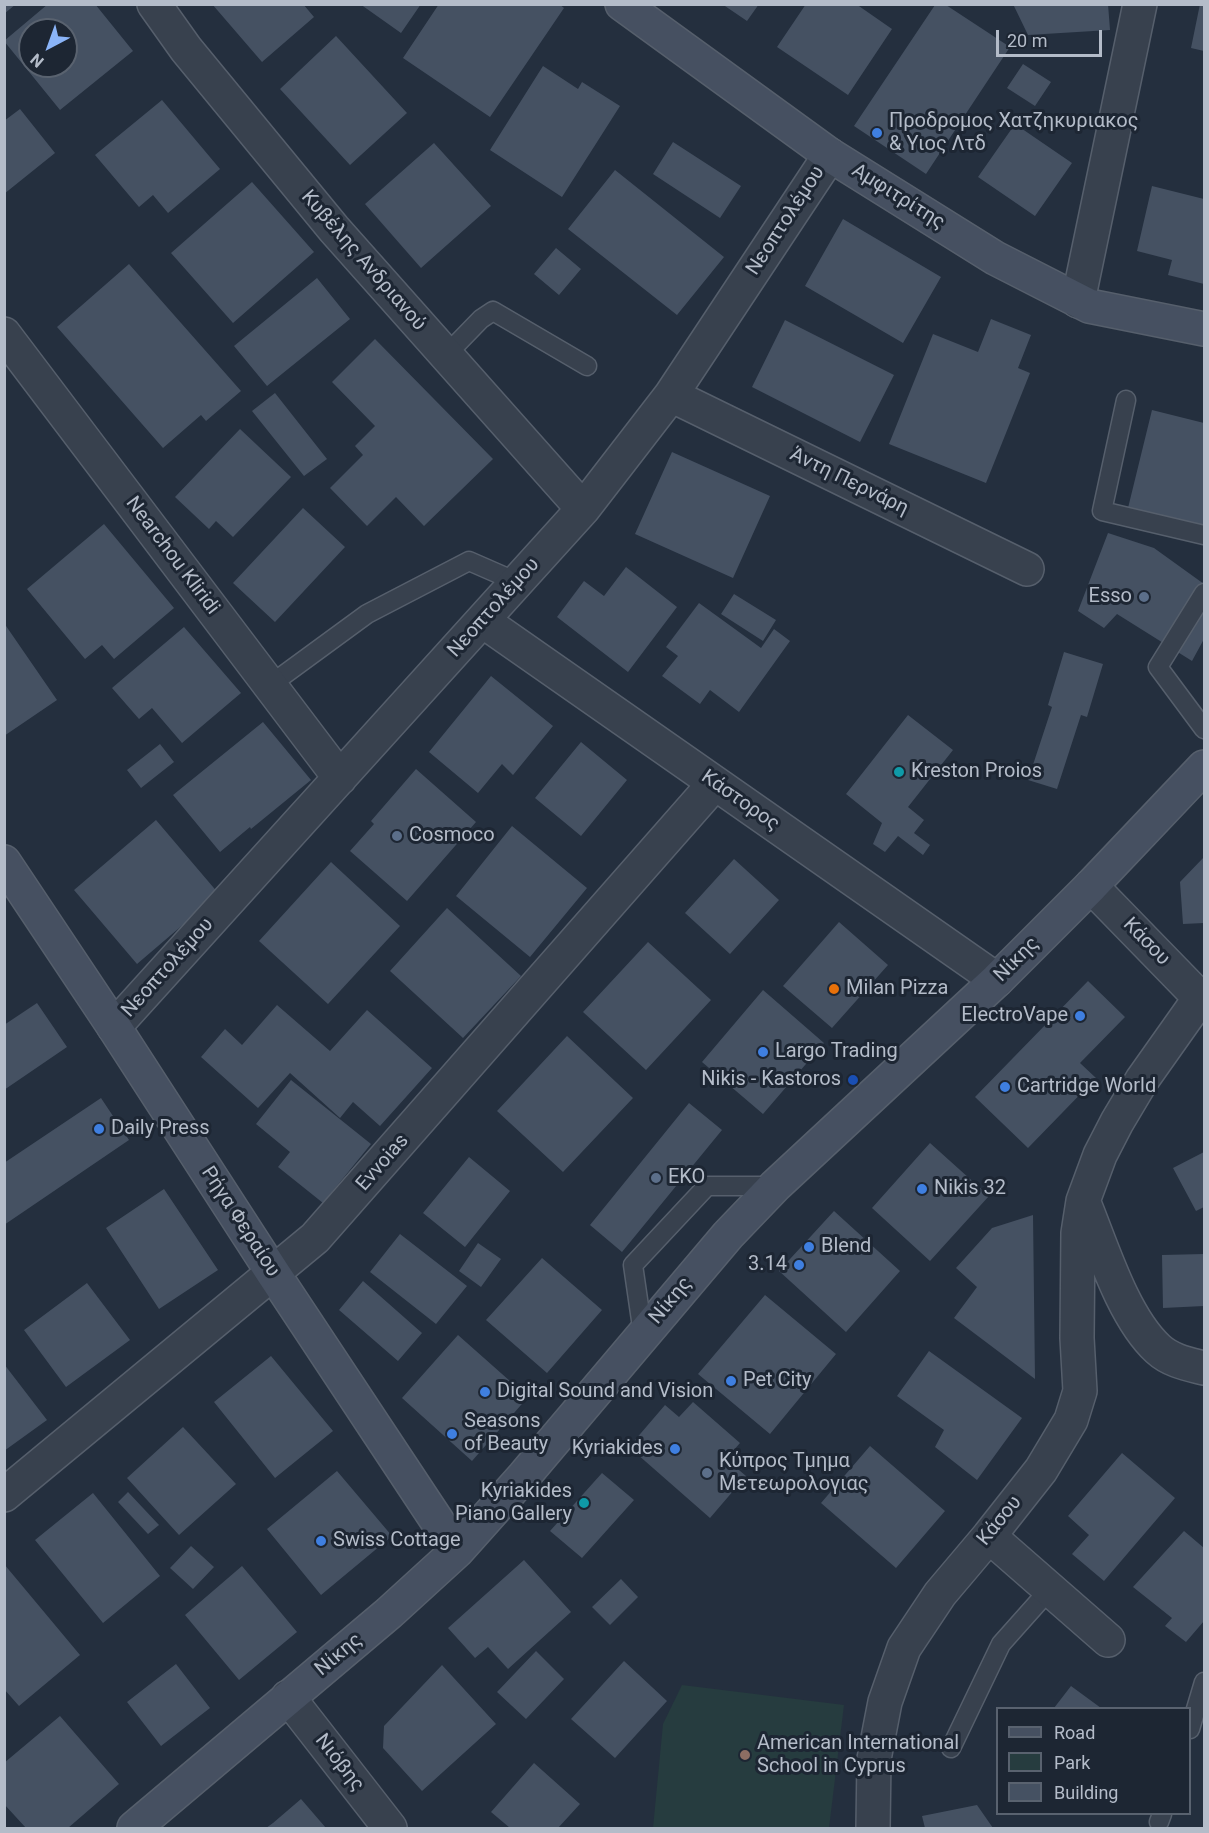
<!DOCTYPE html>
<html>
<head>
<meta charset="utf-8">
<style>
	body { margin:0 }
	#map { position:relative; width:1209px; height:1833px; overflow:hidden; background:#242f3e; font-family:Roboto,sans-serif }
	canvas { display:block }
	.frame { position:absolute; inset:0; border:6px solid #b4bcc9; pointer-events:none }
	.legend { position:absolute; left:996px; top:1707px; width:195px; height:108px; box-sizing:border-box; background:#1d2633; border:2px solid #59626f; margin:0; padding:8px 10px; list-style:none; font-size:18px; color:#b4bcc9 }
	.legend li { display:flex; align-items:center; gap:12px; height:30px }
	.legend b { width:30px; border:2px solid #59626f }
	.north { position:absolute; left:18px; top:18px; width:60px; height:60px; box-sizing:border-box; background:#1d2633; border:2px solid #59626f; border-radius:50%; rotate:221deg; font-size:16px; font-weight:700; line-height:24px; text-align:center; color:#b4bcc9 }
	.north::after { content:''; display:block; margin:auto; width:21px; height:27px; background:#8ab4f8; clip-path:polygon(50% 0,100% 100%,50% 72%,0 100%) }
	.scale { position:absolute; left:996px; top:30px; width:106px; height:27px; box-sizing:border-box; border:3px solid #b4bcc9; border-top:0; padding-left:8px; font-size:18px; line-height:21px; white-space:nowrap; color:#b4bcc9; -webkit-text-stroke:4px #1d2633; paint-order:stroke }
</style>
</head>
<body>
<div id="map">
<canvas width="1209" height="1833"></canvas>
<div class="frame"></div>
<ul class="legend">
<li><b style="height:8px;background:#465061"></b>Road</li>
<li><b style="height:16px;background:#263c3f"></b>Park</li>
<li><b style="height:16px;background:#455162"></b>Building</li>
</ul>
<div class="north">N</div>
<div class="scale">20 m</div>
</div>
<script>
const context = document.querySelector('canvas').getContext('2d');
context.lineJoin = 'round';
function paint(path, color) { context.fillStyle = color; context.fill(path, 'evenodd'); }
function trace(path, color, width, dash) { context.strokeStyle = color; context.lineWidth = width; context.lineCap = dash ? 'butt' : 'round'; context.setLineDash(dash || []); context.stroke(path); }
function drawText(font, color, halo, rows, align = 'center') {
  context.font = font + ' Roboto,sans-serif'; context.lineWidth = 6; context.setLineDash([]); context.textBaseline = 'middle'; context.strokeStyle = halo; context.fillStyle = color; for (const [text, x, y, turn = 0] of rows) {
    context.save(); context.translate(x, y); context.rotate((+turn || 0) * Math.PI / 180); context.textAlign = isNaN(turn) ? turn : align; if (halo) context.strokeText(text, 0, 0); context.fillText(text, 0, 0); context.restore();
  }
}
const green = new Path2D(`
	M 682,1685 L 844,1705 L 829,1828 L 653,1828 L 663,1724 Z`);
const building = new Path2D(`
	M 4,4 L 16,4 L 4,14 Z
	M 48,4 L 95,4 L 133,51 L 60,110 L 4,41 ZM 30,30 L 66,30 L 66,66 L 30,66 Z
	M 212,4 L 303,4 L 314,17 L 262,62 Z
	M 360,4 L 421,4 L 401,33 Z
	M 439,4 L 559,4 L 564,8 L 490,117 L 403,58 Z
	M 722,4 L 759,4 L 747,21 Z
	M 806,4 L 856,4 L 892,29 L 848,95 L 777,47 Z
	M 1013,4 L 1108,4 L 1110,30 L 1028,35 Z
	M 1200,4 L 1204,4 L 1204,51 L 1191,48 Z
	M 935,5 L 946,5 L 1010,47 L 926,174 L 854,126 Z
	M 336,36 L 407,113 L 350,165 L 280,89 Z
	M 1023,64 L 1051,82 L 1035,106 L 1007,88 Z
	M 543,66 L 578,89 L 582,82 L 620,106 L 562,197 L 490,150 Z
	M 162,100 L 220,169 L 168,213 L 153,195 L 139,207 L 95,155 Z
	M 20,109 L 55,153 L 4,194 L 4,121 Z
	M 1015,124 L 1072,163 L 1035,216 L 978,177 Z
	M 673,142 L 741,186 L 720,218 L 653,174 Z
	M 434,143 L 491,206 L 421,268 L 365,204 Z
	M 615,170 L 724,257 L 677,315 L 568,229 Z
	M 252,182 L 314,252 L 233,323 L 171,253 Z
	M 1152,186 L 1204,199 L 1204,284 L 1168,275 L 1172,260 L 1137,251 Z
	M 843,219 L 941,277 L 903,343 L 805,286 Z
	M 556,248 L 581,269 L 559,295 L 534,274 Z
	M 129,264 L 241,391 L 206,421 L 201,415 L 163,448 L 57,327 Z
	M 317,278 L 350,319 L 267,386 L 234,346 Z
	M 991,319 L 1031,335 L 1018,368 L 1030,373 L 986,483 L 889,444 L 933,334 L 978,352 Z
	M 785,320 L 894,375 L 860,442 L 752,387 Z
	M 375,339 L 493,459 L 424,526 L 396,497 L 367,526 L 330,488 L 363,455 L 355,446 L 375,426 L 332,382 Z
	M 275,393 L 327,459 L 304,476 L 252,411 Z
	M 1152,410 L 1204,423 L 1204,528 L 1128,508 Z
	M 240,429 L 291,477 L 233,537 L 216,521 L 209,529 L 175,497 Z
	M 672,452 L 770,496 L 733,578 L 635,534 Z
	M 303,508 L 345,547 L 275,622 L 233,583 Z
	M 104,524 L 174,608 L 114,659 L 102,645 L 85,659 L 27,589 Z
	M 1108,533 L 1154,548 L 1204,584 L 1204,639 L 1192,661 L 1117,614 L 1104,628 L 1078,611 Z
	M 626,567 L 677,607 L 628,672 L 557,617 L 584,581 L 604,596 Z
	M 734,594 L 776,620 L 763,641 L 721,614 Z
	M 699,603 L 761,648 L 774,629 L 790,641 L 739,712 L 710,690 L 700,704 L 662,676 L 678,656 L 666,647 Z
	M 4,623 L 57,700 L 4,736 Z
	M 184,627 L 241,693 L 182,743 L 152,708 L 139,719 L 112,688 Z
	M 1064,652 L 1103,664 L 1087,717 L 1081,715 L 1057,789 L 1028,780 L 1052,707 L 1048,705 Z
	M 491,676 L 553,726 L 513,775 L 502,764 L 478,793 L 429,752 Z
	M 908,715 L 953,750 L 908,807 L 924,820 L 914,833 L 930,845 L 923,855 L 898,836 L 885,852 L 873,844 L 882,823 L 846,794 Z
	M 263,722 L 311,780 L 251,829 L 250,827 L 220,852 L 173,795 Z
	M 581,742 L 627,780 L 581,836 L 535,798 Z
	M 160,744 L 174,762 L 141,788 L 127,770 Z
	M 416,769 L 476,822 L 407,901 L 350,851 L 374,824 L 371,821 Z
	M 156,820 L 219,894 L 137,964 L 74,890 Z
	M 512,826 L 587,888 L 530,957 L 456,896 Z
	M 1204,857 L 1204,923 L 1183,924 L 1180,882 Z
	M 734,859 L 779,900 L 730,954 L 685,913 Z
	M 331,862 L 400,926 L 328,1004 L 259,941 Z
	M 447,908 L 521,976 L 463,1038 L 390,971 Z
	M 839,922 L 888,965 L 832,1028 L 783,986 Z
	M 648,942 L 711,1000 L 646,1070 L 583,1012 Z
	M 1088,981 L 1125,1017 L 1080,1063 L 1096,1078 L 1028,1148 L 975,1097 Z
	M 763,990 L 824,1043 L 763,1114 L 702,1062 Z
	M 37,1003 L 67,1047 L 4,1090 L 4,1025 Z
	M 277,1005 L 330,1051 L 367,1010 L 432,1068 L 380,1126 L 353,1102 L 340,1118 L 290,1073 L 258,1108 L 201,1057 L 225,1029 L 242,1045 Z
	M 567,1036 L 633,1098 L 563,1172 L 497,1111 Z
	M 291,1080 L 371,1144 L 323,1203 L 278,1167 L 290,1152 L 256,1124 Z
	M 101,1098 L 129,1140 L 4,1225 L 4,1163 Z
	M 689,1103 L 722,1130 L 622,1252 L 590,1225 Z
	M 930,1143 L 989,1196 L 930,1261 L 872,1208 Z
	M 1204,1152 L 1204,1207 L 1196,1211 L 1173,1168 Z
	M 469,1157 L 510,1191 L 465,1247 L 423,1213 Z
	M 164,1189 L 218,1270 L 159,1309 L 106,1228 Z
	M 834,1211 L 900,1271 L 846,1332 L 779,1271 Z
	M 1033,1215 L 1035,1379 L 954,1318 L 977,1287 L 956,1268 L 992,1228 Z
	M 400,1234 L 467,1286 L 436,1324 L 370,1272 Z
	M 478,1243 L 501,1259 L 481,1287 L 459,1271 Z
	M 1204,1254 L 1204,1306 L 1163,1308 L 1162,1255 Z
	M 542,1258 L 602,1310 L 547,1373 L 486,1320 Z
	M 363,1281 L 422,1333 L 398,1361 L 339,1310 Z
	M 87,1283 L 130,1340 L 66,1387 L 24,1330 Z
	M 765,1295 L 836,1354 L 770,1434 L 698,1374 Z
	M 458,1335 L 528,1397 L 472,1461 L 402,1398 Z
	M 929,1351 L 1022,1418 L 977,1480 L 935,1447 L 944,1430 L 897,1396 Z
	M 271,1356 L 333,1431 L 275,1478 L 214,1402 Z
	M 4,1364 L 47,1420 L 4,1451 Z
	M 693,1402 L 740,1443 L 726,1459 L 746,1476 L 710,1518 L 629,1447 L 665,1405 L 679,1417 Z
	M 183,1427 L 236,1484 L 179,1535 L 127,1478 Z
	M 870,1446 L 945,1511 L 896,1568 L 821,1503 Z
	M 1122,1453 L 1175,1498 L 1104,1581 L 1072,1554 L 1089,1535 L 1068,1516 Z
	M 337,1471 L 392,1536 L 321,1595 L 267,1529 Z
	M 602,1473 L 634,1500 L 582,1558 L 550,1531 Z
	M 128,1492 L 159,1525 L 148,1534 L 118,1502 Z
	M 93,1493 L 160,1576 L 103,1623 L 35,1540 Z
	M 1184,1531 L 1204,1548 L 1204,1621 L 1186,1642 L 1165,1626 L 1172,1618 L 1133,1587 Z
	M 191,1546 L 214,1567 L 193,1589 L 170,1568 Z
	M 524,1560 L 571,1612 L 508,1669 L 488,1647 L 475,1658 L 448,1628 Z
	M 4,1564 L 80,1655 L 19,1706 L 4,1689 Z
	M 242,1566 L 297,1632 L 239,1680 L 185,1615 Z
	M 621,1579 L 638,1597 L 610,1625 L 592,1607 Z
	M 536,1651 L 564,1679 L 526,1719 L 497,1692 Z
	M 624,1661 L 667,1701 L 615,1758 L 571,1719 Z
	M 176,1664 L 210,1708 L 161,1746 L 127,1702 Z
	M 442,1665 L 496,1724 L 422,1791 L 383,1748 L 384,1726 Z
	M 1071,1686 L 1101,1708 L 1054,1708 Z
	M 60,1716 L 119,1784 L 68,1828 L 26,1828 L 4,1804 L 4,1763 Z
	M 534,1763 L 580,1804 L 558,1828 L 510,1828 L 491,1812 Z
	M 301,1799 L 326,1828 L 266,1828 L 273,1823 Z
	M 977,1805 L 993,1828 L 925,1828 L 922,1816 Z`);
const lane = new Path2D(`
	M 446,355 L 481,319 L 493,311 L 587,366
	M 1126,400 L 1102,511 L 1204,535
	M 1204,593 L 1158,667 L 1204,729
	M 270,685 L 367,614 L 469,561 L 517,582
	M 643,1334 L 633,1265 L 707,1186 L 775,1186
	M 1190,1729 L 1204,1682
	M 951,1748 L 1001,1644 L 1050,1589
	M 1159,1822 L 1162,1814`);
const street = new Path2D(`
	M 154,4 L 186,49 L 334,229 L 583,509
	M 1078,301 L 1140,4
	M 4,334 L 340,778
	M 671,395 L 1027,569
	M 483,621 L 997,980
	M 1091,886 L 1200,998
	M 114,1027 L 583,509 L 671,395 L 830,155
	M 1084,1203 C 1102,1247 1123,1317 1158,1349 C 1171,1361 1188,1364 1204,1368
	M 4,1495 L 315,1238 L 715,783
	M 989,1536 L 1108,1640
	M 288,1697 L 390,1828
	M 873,1828 L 874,1759 L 885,1702 L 904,1648 L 940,1594 L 989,1536 L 1041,1470 L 1071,1420 L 1080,1391 L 1077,1338 L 1078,1233 L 1083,1201 L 1100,1155 L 1117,1122 L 1142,1080 L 1200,998 L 1204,997`);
const secondary = new Path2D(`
	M 622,4 L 830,155 L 995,258 L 1089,306 L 1204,329
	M 4,862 L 114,1027 L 273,1273 L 457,1551
	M 134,1828 L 389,1613 L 457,1551 L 524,1476 L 728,1235 L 775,1186 L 997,980 L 1091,886 L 1204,767`);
const markers = [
	[877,133,6,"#3f7fe0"],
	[1144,597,6,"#5c6f8a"],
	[899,772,6,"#0f9aa8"],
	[397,836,6,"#5c6f8a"],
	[834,989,6,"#e8710a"],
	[1080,1016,6,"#3f7fe0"],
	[763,1052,6,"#3f7fe0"],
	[853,1080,6,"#1a4fb4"],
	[1005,1087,6,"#3f7fe0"],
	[99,1129,6,"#3f7fe0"],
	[656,1178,6,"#5c6f8a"],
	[922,1189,6,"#3f7fe0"],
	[809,1247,6,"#3f7fe0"],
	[799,1265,6,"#3f7fe0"],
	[731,1381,6,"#3f7fe0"],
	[485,1392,6,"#3f7fe0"],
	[452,1434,6,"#3f7fe0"],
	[675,1449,6,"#3f7fe0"],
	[707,1473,6,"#5c6f8a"],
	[584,1503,6,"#0f9aa8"],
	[321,1541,6,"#3f7fe0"],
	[745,1755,6,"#8d6e63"]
];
const poiNames = [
	["Προδρομος Χατζηκυριακος",889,122],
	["& Υιος Λτδ",889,145],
	["Esso",1132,597,"right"],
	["Kreston Proios",911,772],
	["Cosmoco",409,836],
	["Milan Pizza",846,989],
	["ElectroVape",1068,1016,"right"],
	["Largo Trading",775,1052],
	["Nikis - Kastoros",841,1080,"right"],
	["Cartridge World",1017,1087],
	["Daily Press",111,1129],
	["EKO",668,1178],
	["Nikis 32",934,1189],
	["Blend",821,1247],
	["3.14",787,1265,"right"],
	["Pet City",743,1381],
	["Digital Sound and Vision",497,1392],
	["Seasons",464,1422],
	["of Beauty",464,1445],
	["Kyriakides",663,1449,"right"],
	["Κύπρος Τμημα",719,1462],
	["Μετεωρολογιας",719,1485],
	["Kyriakides",572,1492,"right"],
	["Piano Gallery",572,1515,"right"],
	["Swiss Cottage",333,1541],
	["American International",757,1744],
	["School in Cyprus",757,1767]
];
const streetNames = [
	["Αμφιτρίτης",898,197,32],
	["Νεοπτολέμου",786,221,-57],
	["Κυβέλης Ανδριανού",363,261,49],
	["Άντη Περνάρη",849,482,26],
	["Nearchou Kliridi",172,556,53],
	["Νεοπτολέμου",494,608,-48],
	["Κάστορος",740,801,35],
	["Κάσου",1146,942,46],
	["Νίκης",1017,960,-45],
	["Νεοπτολέμου",168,968,-48],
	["Evvoias",383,1163,-49],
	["Ρήγα Φεραίου",240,1222,57],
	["Νίκης",671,1301,-50],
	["Κάσου",1000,1521,-51],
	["Νίκης",339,1655,-40],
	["Νιόβης",339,1763,52]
];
paint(green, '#263c3f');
paint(building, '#455162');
trace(lane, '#565f6c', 21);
trace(street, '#565f6c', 36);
trace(secondary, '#565f6c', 36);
trace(lane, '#38414e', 18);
trace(street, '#38414e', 33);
trace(secondary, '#465061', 33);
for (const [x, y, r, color] of markers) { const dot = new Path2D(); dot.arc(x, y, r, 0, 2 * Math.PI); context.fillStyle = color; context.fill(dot); trace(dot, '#1d2633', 2); }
drawText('20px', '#b4bcc9', '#1d2633', poiNames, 'left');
drawText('20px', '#b4bcc9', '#1d2633', streetNames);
</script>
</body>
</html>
